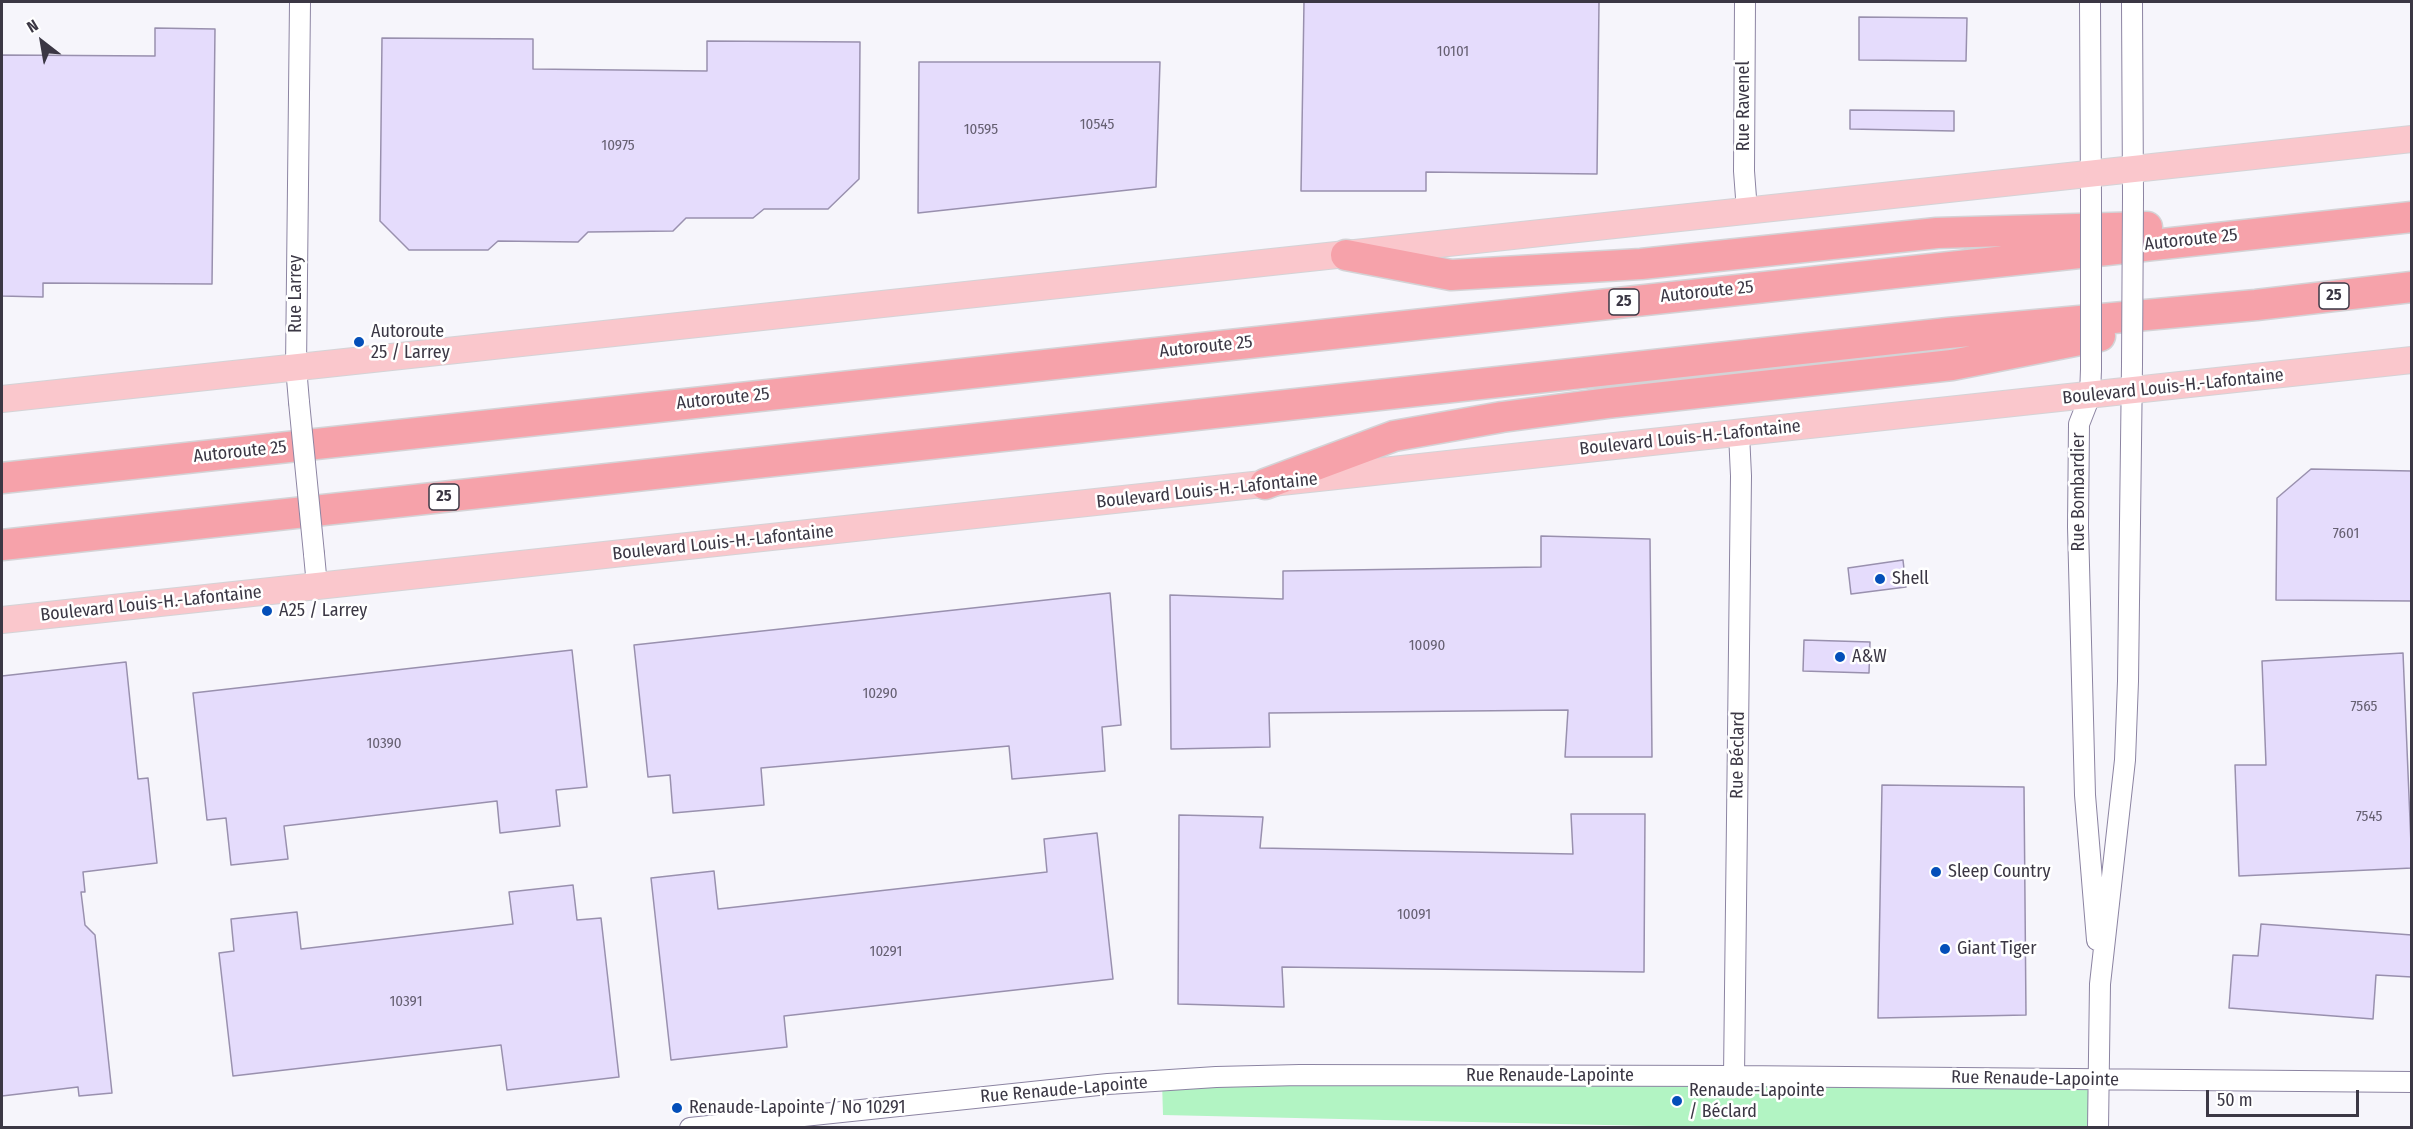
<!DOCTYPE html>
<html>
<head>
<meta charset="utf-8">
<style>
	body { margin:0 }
	#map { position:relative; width:2413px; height:1129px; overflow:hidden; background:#f6f5fb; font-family:"Fira Sans Condensed",sans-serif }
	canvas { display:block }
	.frame { position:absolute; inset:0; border:3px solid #3b3744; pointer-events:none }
	.north { position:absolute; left:12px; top:12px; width:60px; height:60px; -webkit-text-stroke:4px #fff; paint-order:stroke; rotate:329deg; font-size:16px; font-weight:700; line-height:24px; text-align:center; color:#3b3744 }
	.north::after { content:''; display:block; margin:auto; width:21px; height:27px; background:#3b3744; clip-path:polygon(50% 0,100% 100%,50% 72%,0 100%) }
	.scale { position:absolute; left:2206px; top:1090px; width:153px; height:27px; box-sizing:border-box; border:3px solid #3b3744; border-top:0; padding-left:8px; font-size:18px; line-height:21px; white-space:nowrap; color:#3b3744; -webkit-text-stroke:4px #fff; paint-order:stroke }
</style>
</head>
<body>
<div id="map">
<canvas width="2413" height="1129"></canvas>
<div class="frame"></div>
<div class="north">N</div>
<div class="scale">50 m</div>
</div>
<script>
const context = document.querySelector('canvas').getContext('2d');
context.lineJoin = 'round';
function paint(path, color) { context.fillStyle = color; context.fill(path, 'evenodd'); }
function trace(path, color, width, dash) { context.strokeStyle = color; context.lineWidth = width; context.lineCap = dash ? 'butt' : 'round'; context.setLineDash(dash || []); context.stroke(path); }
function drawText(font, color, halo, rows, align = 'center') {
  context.font = font + ' "Fira Sans Condensed",sans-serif'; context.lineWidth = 5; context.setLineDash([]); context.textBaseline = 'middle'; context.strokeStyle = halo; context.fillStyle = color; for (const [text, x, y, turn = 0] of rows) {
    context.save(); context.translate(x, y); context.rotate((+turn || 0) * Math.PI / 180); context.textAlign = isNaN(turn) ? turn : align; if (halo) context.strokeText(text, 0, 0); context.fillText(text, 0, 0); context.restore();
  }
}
const green = new Path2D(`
	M 1162,1081 L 2098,1081 L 2098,1127 L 1693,1127 L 1163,1115 Z`);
const building = new Path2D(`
	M 1304,2 L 1599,2 L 1597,174 L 1426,172 L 1426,191 L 1301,191 Z
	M 1859,17 L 1967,18 L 1966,61 L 1859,60 Z
	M 155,28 L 215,29 L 212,284 L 43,283 L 43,297 L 2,296 L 2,55 L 155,56 Z
	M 382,38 L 533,39 L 533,69 L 707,71 L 707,41 L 860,42 L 859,179 L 828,209 L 764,209 L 753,218 L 686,218 L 673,231 L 588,232 L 578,242 L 498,241 L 488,250 L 409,250 L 380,221 Z
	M 919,62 L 1160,62 L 1156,187 L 918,213 Z
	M 1850,110 L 1954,111 L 1954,131 L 1850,129 Z
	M 2311,469 L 2412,471 L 2412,601 L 2276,600 L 2277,498 Z
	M 1541,536 L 1650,539 L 1652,757 L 1565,757 L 1568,710 L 1269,713 L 1270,747 L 1171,749 L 1170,595 L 1283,599 L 1283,571 L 1541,567 Z
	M 1903,560 L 1906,587 L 1851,594 L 1848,568 Z
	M 1110,593 L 1121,725 L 1102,727 L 1105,771 L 1012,779 L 1009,746 L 761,768 L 764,805 L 673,813 L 670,775 L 648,777 L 634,645 Z
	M 1804,640 L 1870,642 L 1869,673 L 1803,671 Z
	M 572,650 L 587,787 L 556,790 L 560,826 L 500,833 L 497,801 L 284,826 L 288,859 L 231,865 L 226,818 L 207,820 L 193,693 Z
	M 2403,653 L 2412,868 L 2239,876 L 2235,765 L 2266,765 L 2262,661 Z
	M 126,662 L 138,779 L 148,778 L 157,863 L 83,872 L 85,892 L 81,892 L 85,925 L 95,935 L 112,1093 L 79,1096 L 78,1087 L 2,1096 L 2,676 Z
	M 1882,785 L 2024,787 L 2026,1015 L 1878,1018 Z
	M 1571,814 L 1645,814 L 1644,972 L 1282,967 L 1284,1007 L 1178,1004 L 1179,815 L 1263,817 L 1260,848 L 1573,854 Z
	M 1097,833 L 1113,979 L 784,1016 L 787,1047 L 671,1060 L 651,878 L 714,871 L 718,909 L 1047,872 L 1044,839 Z
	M 573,885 L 577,920 L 601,918 L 619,1077 L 507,1090 L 501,1045 L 233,1076 L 219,953 L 234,951 L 231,919 L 297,912 L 301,949 L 513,924 L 509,892 Z
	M 2261,924 L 2412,935 L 2412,977 L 2376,975 L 2373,1019 L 2229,1008 L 2233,955 L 2258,956 Z`);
const minor = new Path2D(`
	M 1745,2 L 1744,171 L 1747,211
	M 2090,2 L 2091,199
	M 2132,2 L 2133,197
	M 2091,369 L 2090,396 L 2079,424 L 2078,527 L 2085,795 L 2097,940
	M 299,402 L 296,367 L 300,2
	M 314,554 L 317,586
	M 1734,1076 L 1741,476 L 1739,433
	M 690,1128 L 1108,1084 L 1216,1077 L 1300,1075 L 1734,1076 L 2412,1082
	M 2098,1128 L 2100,984 L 2125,760 L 2128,681 L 2132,364`);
const major = new Path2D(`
	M 2,399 L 2412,139
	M 2,620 L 2412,360`);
const highway = new Path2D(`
	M 1346,255 L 1451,275 L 1641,264 L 1937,233 L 2147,227
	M 2,478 L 2412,217
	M 1265,484 L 1394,436 L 1502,417 L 1608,403 L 1952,365 L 2100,336
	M 2,545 L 1948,333 L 2256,305 L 2412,287`);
const minorBridge = new Path2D(`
	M 2132,364 L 2133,197
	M 2091,369 L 2091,199
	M 299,402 L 314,554`);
const markers = [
	[359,342,6,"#044fb9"],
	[1880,579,6,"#044fb9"],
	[267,611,6,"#044fb9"],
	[1840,657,6,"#044fb9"],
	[1936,872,6,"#044fb9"],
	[1945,949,6,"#044fb9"],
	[1677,1101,6,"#044fb9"],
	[677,1108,6,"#044fb9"]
];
const numberNames = [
	["10101",1453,52],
	["10545",1097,125],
	["10595",981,130],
	["10975",618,146],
	["7601",2346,534],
	["10090",1427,646],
	["10290",880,694],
	["7565",2364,707],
	["10390",384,744],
	["7545",2369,817],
	["10091",1414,915],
	["10291",886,952],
	["10391",406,1002]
];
const shields = [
	[2334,296,30],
	[1624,302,30],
	[444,497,30]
];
const shieldNames = [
	["25",2334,296],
	["25",1624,302],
	["25",444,497]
];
const streetNames = [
	["Rue Ravenel",1744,106,-90],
	["Autoroute 25",2191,240,-6],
	["Autoroute 25",1707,292,-6],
	["Rue Larrey",296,294,-90],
	["Autoroute 25",1206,347,-6],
	["Boulevard Louis-H.-Lafontaine",2173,387,-6],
	["Autoroute 25",723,399,-6],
	["Boulevard Louis-H.-Lafontaine",1690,438,-6],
	["Autoroute 25",240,452,-6],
	["Boulevard Louis-H.-Lafontaine",1207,491,-6],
	["Rue Bombardier",2079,492,-90],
	["Boulevard Louis-H.-Lafontaine",723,543,-6],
	["Boulevard Louis-H.-Lafontaine",151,604,-6],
	["Rue Béclard",1738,755,-89],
	["Rue Renaude-Lapointe",1550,1076],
	["Rue Renaude-Lapointe",2035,1079,1],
	["Rue Renaude-Lapointe",1064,1090,-5]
];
const poiNames = [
	["Autoroute",371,332],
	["25 / Larrey",371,353],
	["Shell",1892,579],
	["A25 / Larrey",279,611],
	["A&W",1852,657],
	["Sleep Country",1948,872],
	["Giant Tiger",1957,949],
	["Renaude-Lapointe",1689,1091],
	["/ Béclard",1689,1112],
	["Renaude-Lapointe / No 10291",689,1108]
];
paint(green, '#b2f4c3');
paint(building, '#e5dcfc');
trace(building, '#9990ae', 1.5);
trace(minor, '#8c84a2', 22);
trace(major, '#d4d3d6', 28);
trace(highway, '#d4d3d6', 33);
trace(minor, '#fff', 20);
trace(major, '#fac7cc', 26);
trace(highway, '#f6a2aa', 30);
trace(minorBridge, '#8c84a2', 22, []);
trace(minorBridge, '#fff', 20);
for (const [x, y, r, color] of markers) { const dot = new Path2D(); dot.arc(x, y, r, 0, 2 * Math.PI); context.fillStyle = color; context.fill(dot); trace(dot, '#fff', 2); }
drawText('15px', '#666072', null, numberNames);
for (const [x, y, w] of shields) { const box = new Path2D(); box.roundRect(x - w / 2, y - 13, w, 26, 4.5); context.fillStyle = '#fff'; context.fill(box); trace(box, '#3b3744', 1.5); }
drawText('bold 16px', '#3b3744', null, shieldNames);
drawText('18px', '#3b3744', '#fff', streetNames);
drawText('18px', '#3b3744', '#fff', poiNames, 'left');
</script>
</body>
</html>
